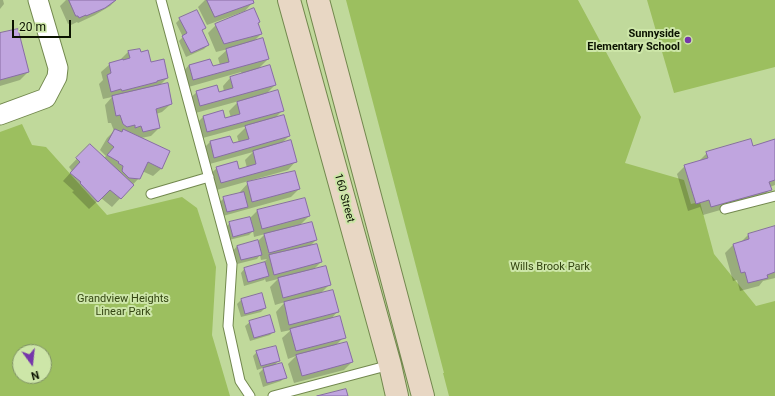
<!DOCTYPE html>
<html>
<head>
<meta charset="utf-8">
<style>
	body { margin:0 }
	#map { position:relative; width:775px; height:396px; overflow:hidden; background:#c0d99b; font-family:Roboto,sans-serif }
	canvas { display:block }
	.north { position:absolute; left:12px; top:344px; width:40px; height:40px; box-sizing:border-box; background:#cde6a8; border:1px solid #7f9165; border-radius:50%; rotate:165deg; font-size:11px; font-weight:700; line-height:16px; text-align:center; color:#0b1200 }
	.north::after { content:''; display:block; margin:auto; width:14px; height:18px; background:#7636aa; clip-path:polygon(50% 0,100% 100%,50% 72%,0 100%) }
	.scale { position:absolute; left:12px; top:20px; width:59px; height:18px; box-sizing:border-box; border:2px solid #0b1200; border-top:0; padding-left:5px; font-size:12px; line-height:14px; white-space:nowrap; color:#0b1200; -webkit-text-stroke:3px #cde6a8; paint-order:stroke }
</style>
</head>
<body>
<div id="map">
<canvas width="775" height="396"></canvas>
<div class="north">N</div>
<div class="scale">20 m</div>
</div>
<script>
const context = document.querySelector('canvas').getContext('2d');
context.lineJoin = 'round';
function paint(path, color) { context.fillStyle = color; context.fill(path, 'evenodd'); }
function trace(path, color, width, dash) { context.strokeStyle = color; context.lineWidth = width; context.lineCap = dash ? 'butt' : 'round'; context.setLineDash(dash || []); context.stroke(path); }
function drawText(font, color, halo, rows, align = 'center') {
  context.font = font + ' Roboto,sans-serif'; context.lineWidth = 4; context.setLineDash([]); context.textBaseline = 'middle'; context.strokeStyle = halo; context.fillStyle = color; for (const [text, x, y, turn = 0] of rows) {
    context.save(); context.translate(x, y); context.rotate((+turn || 0) * Math.PI / 180); context.textAlign = isNaN(turn) ? turn : align; if (halo) context.strokeText(text, 0, 0); context.fillText(text, 0, 0); context.restore();
  }
}
const green = new Path2D(`
	M 346,0 L 578,0 L 641,117 L 625,163 L 684,180 L 691,204 L 700,202 L 714,254 L 756,306 L 775,301 L 775,396 L 449,396 L 443,373 L 444,373 Z
	M 647,0 L 775,0 L 775,67 L 674,93 Z
	M 22,124 L 32,145 L 46,147 L 107,215 L 182,197 L 197,208 L 216,267 L 212,335 L 230,396 L 0,396 L 0,132 ZM 20,352 L 44,352 L 44,376 L 20,376 Z`);
const shadow = new Path2D(`
	M 0,0 L 3,0 L 4,4 L 0,9 Z
	M 66,0 L 116,0 L 110,6 L 95,15 L 78,23 L 77,22 L 71,25 L 70,23 L 68,24 L 60,6 Z
	M 205,0 L 252,0 L 253,2 L 245,11 L 207,25 L 198,7 Z
	M 197,11 L 201,31 L 208,45 L 204,49 L 186,57 L 179,41 L 183,37 L 176,23 L 180,19 Z
	M 257,24 L 261,34 L 252,43 L 268,59 L 257,70 L 275,85 L 265,95 L 283,110 L 274,119 L 289,136 L 281,144 L 296,161 L 288,170 L 213,191 L 208,176 L 217,168 L 238,170 L 247,168 L 245,160 L 253,152 L 206,165 L 202,150 L 210,142 L 232,145 L 239,143 L 237,136 L 247,126 L 199,139 L 195,125 L 203,117 L 225,119 L 231,118 L 229,111 L 239,101 L 192,114 L 188,100 L 197,92 L 218,93 L 224,92 L 223,86 L 231,77 L 242,74 L 241,72 L 185,88 L 181,74 L 189,65 L 212,68 L 220,65 L 218,58 L 228,49 L 216,52 L 208,33 L 216,25 Z
	M 0,34 L 28,72 L 20,80 L 0,86 Z
	M 128,52 L 150,63 L 167,78 L 158,87 L 171,104 L 162,112 L 156,114 L 159,128 L 151,136 L 141,138 L 162,168 L 153,176 L 142,171 L 139,178 L 112,207 L 101,198 L 89,209 L 72,192 L 74,191 L 63,181 L 72,171 L 69,167 L 90,145 L 104,158 L 106,156 L 100,150 L 107,138 L 114,131 L 111,123 L 108,123 L 105,105 L 112,97 L 103,99 L 99,84 L 103,80 L 101,72 L 110,64 L 120,60 Z
	M 775,144 L 775,185 L 770,187 L 770,189 L 762,198 L 703,215 L 700,207 L 688,211 L 677,174 L 685,166 L 698,162 L 707,153 Z
	M 248,183 L 299,189 L 291,197 L 223,216 L 220,202 L 224,198 L 240,194 L 240,192 Z
	M 257,211 L 309,216 L 299,226 L 316,240 L 309,247 L 321,262 L 312,271 L 330,284 L 320,294 L 338,311 L 330,320 L 344,337 L 336,345 L 352,362 L 344,370 L 294,383 L 288,364 L 296,356 L 288,359 L 282,338 L 291,330 L 281,332 L 276,312 L 285,302 L 275,305 L 270,287 L 278,279 L 266,282 L 265,279 L 264,280 L 244,286 L 241,273 L 245,268 L 262,264 L 267,259 L 261,260 L 260,255 L 257,259 L 237,264 L 233,251 L 237,246 L 258,241 L 265,234 L 254,237 L 253,231 L 249,235 L 229,240 L 226,227 L 230,223 L 251,217 Z
	M 775,227 L 775,278 L 763,281 L 759,286 L 740,291 L 737,280 L 733,281 L 725,253 L 733,245 L 740,243 L 748,235 Z
	M 241,300 L 265,308 L 261,312 L 241,317 L 237,304 Z
	M 250,322 L 274,331 L 270,335 L 250,341 L 245,326 Z
	M 257,352 L 279,360 L 273,367 L 285,377 L 281,381 L 263,387 L 259,373 L 265,367 L 257,370 L 253,356 Z`);
const building = new Path2D(`
	M 69,0 L 116,0 L 105,8 L 86,16 L 86,15 L 79,18 L 78,16 L 76,16 Z
	M 207,0 L 253,0 L 254,3 L 215,17 Z
	M 254,8 L 260,22 L 258,23 L 262,34 L 224,44 L 215,24 Z
	M 197,10 L 206,28 L 202,30 L 209,45 L 191,53 L 182,36 L 187,33 L 179,18 Z
	M 18,29 L 29,72 L 0,80 L 0,33 Z
	M 263,38 L 269,59 L 193,80 L 189,65 L 210,59 L 213,66 L 229,62 L 226,49 Z
	M 140,49 L 141,52 L 148,50 L 151,62 L 164,59 L 168,78 L 157,81 L 157,82 L 122,91 L 121,89 L 111,92 L 107,75 L 111,73 L 109,63 L 123,59 L 123,60 L 130,58 L 128,51 Z
	M 270,65 L 276,85 L 200,106 L 196,91 L 217,85 L 219,92 L 233,88 L 230,77 Z
	M 168,83 L 172,104 L 156,109 L 160,128 L 143,132 L 141,126 L 135,128 L 135,125 L 127,127 L 123,124 L 120,115 L 116,116 L 112,96 Z
	M 278,90 L 284,111 L 207,132 L 203,116 L 223,110 L 225,118 L 240,114 L 237,102 Z
	M 284,115 L 290,136 L 214,158 L 210,141 L 230,136 L 233,143 L 249,139 L 245,126 Z
	M 115,129 L 122,132 L 123,129 L 170,151 L 162,169 L 148,162 L 140,179 L 129,178 L 122,171 L 123,166 L 118,163 L 119,162 L 107,155 L 114,147 L 108,142 Z
	M 751,139 L 753,146 L 775,139 L 775,180 L 769,182 L 772,190 L 711,207 L 709,200 L 696,204 L 684,165 L 708,158 L 706,152 Z
	M 291,140 L 297,162 L 221,183 L 216,167 L 237,161 L 239,169 L 256,164 L 253,151 Z
	M 90,144 L 134,185 L 121,199 L 110,190 L 98,202 L 80,183 L 81,182 L 70,173 L 80,162 L 76,158 Z
	M 295,171 L 300,189 L 252,202 L 247,182 Z
	M 244,192 L 248,207 L 227,212 L 223,197 Z
	M 305,198 L 310,216 L 262,229 L 257,210 Z
	M 250,217 L 254,231 L 233,237 L 229,222 Z
	M 312,222 L 317,240 L 269,253 L 264,234 Z
	M 775,226 L 775,272 L 767,275 L 768,278 L 748,283 L 745,272 L 741,273 L 733,244 L 749,239 L 748,234 Z
	M 258,240 L 262,255 L 241,260 L 237,246 Z
	M 317,244 L 322,262 L 274,275 L 269,255 Z
	M 265,262 L 269,276 L 248,282 L 244,268 Z
	M 326,266 L 331,285 L 283,298 L 278,278 Z
	M 333,290 L 339,312 L 289,325 L 284,302 Z
	M 262,293 L 266,308 L 245,314 L 241,299 Z
	M 270,315 L 275,332 L 254,338 L 249,321 Z
	M 340,316 L 346,338 L 296,351 L 290,329 Z
	M 347,342 L 353,362 L 302,376 L 296,355 Z
	M 276,346 L 280,361 L 261,366 L 256,351 Z
	M 282,363 L 287,378 L 267,383 L 263,368 Z
	M 346,389 L 348,396 L 317,396 Z`);
const service = new Path2D(`
	M 161,0 L 232,264 L 228,326 L 240,381 L 250,396
	M 151,194 L 209,177
	M 725,209 L 775,196
	M 273,396 L 390,365`);
const minor = new Path2D(`
	M 0,115 L 46,98 L 57,77 L 58,68 L 38,0`);
const secondary = new Path2D(`
	M 289,0 L 390,365 L 397,396
	M 318,0 L 423,396`);
const markers = [
	[688,40,4,"#7636aa"]
];
const poiNames = [
	["Sunnyside",680,34],
	["Elementary School",680,47]
];
const streetNames = [
	["160 Street",344,198,75]
];
const parkNames = [
	["Wills Brook Park",550,267],
	["Grandview Heights",123,299],
	["Linear Park",123,312]
];
paint(green, '#9cbf5f');
paint(shadow, '#0003');
paint(building, '#c0a5df');
trace(building, '#876da4', 1);
trace(service, '#72884e', 11);
trace(minor, '#72884e', 21);
trace(secondary, '#72884e', 24);
trace(service, '#fff', 9);
trace(minor, '#fff', 19);
trace(secondary, '#e8d7c4', 22);
for (const [x, y, r, color] of markers) { const dot = new Path2D(); dot.arc(x, y, r, 0, 2 * Math.PI); context.fillStyle = color; context.fill(dot); trace(dot, '#cde6a8', 1.5); }
drawText('bold 11px', '#0b1200', '#cde6a8', poiNames, 'right');
drawText('11px', '#0b1200', '#cde6a8', streetNames);
drawText('11px', '#344512', '#cde6a8', parkNames);
</script>
</body>
</html>
